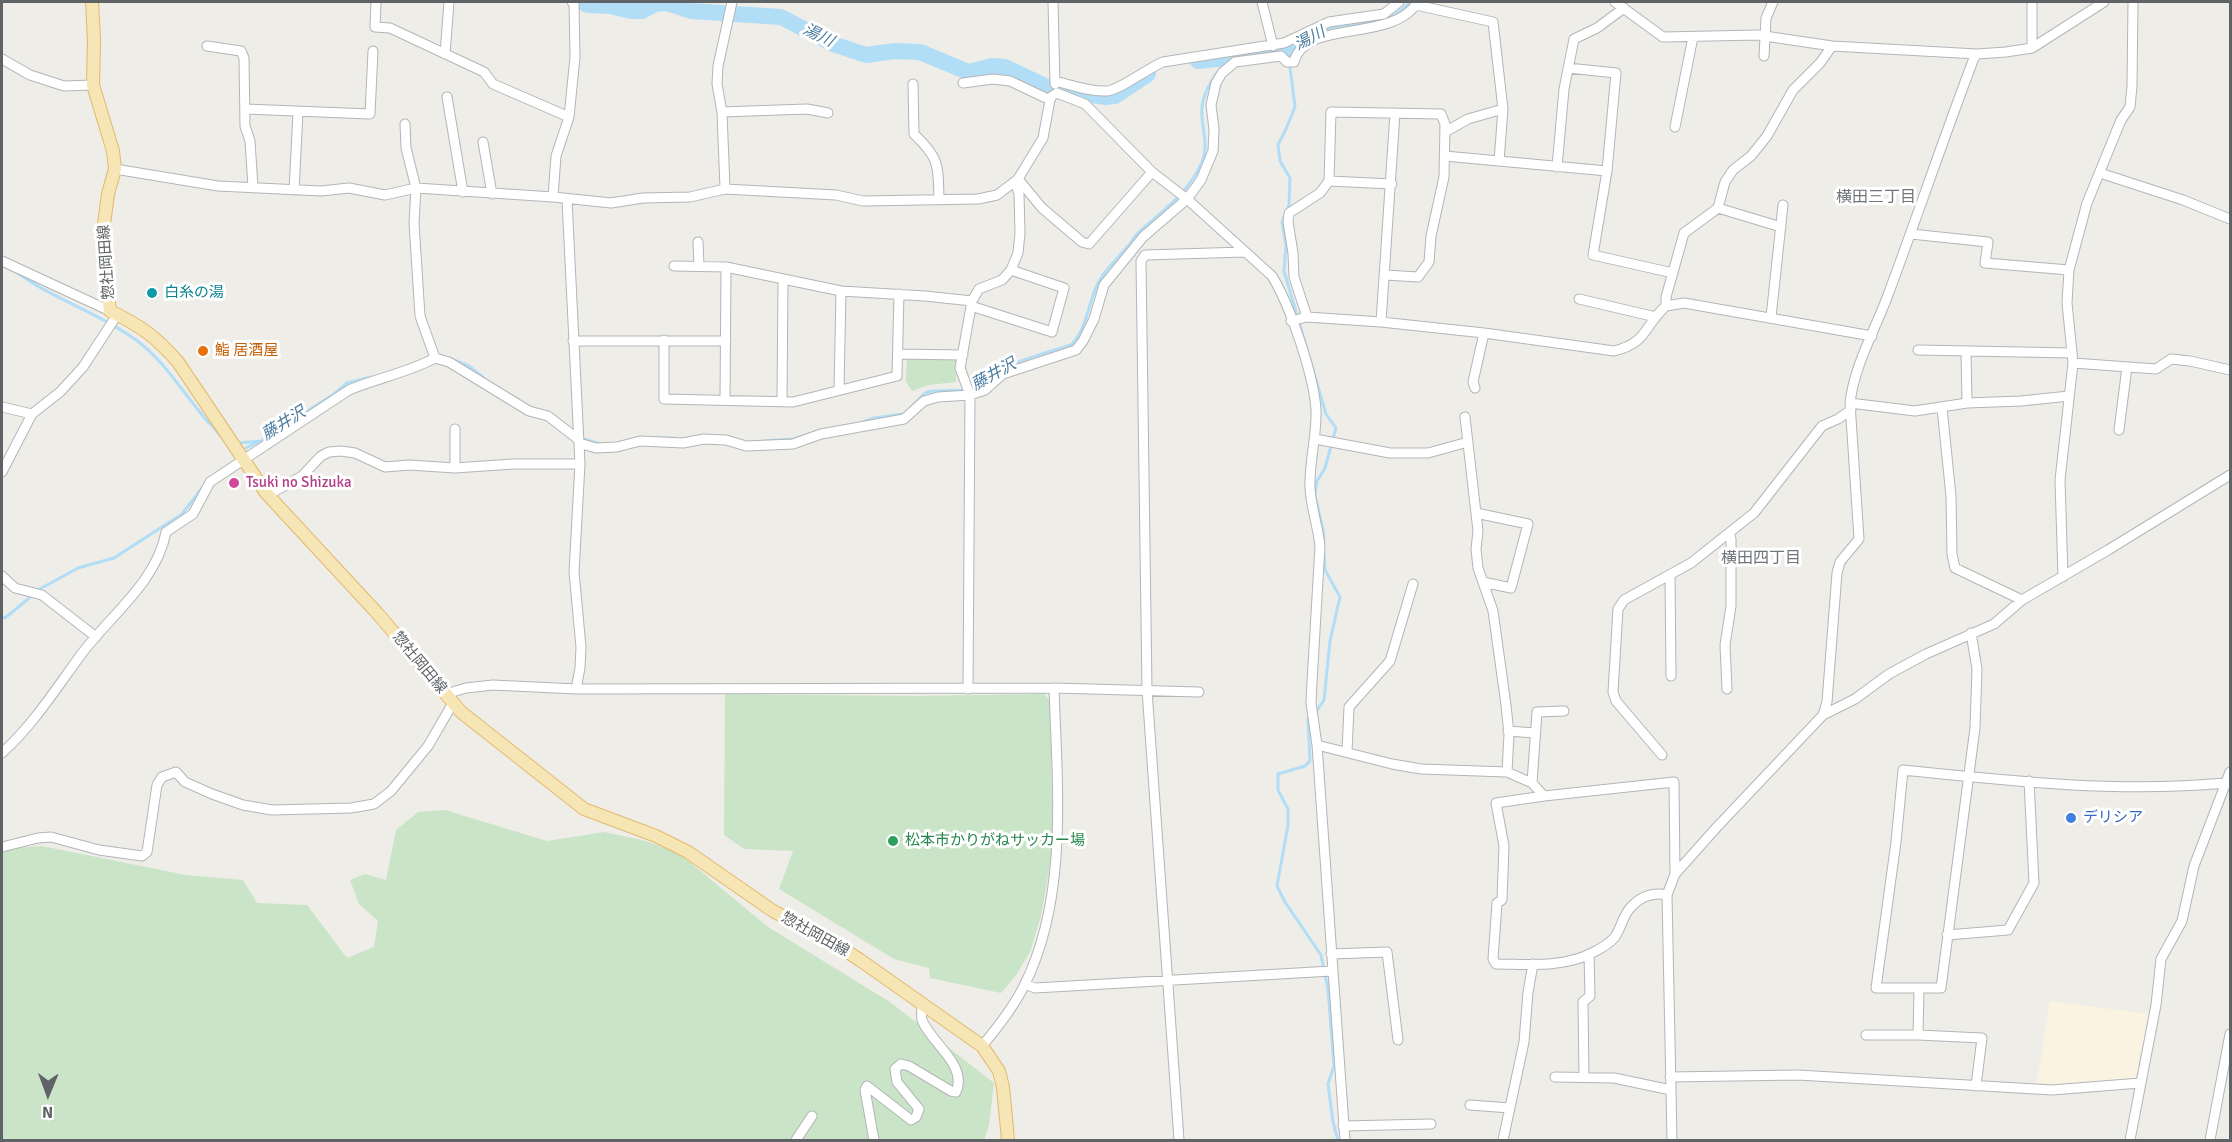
<!DOCTYPE html>
<html>
<head>
<meta charset="utf-8">
<style>
	body { margin:0 }
	#map { position:relative; width:2232px; height:1142px; overflow:hidden; background:#efede8; font-family:Signika,sans-serif }
	canvas { display:block }
	.frame { position:absolute; inset:0; border:3px solid #5f6366; pointer-events:none }
	.north { position:absolute; left:18px; top:1064px; width:60px; height:60px; -webkit-text-stroke:4px #fff; paint-order:stroke; rotate:181deg; font-size:16px; font-weight:700; line-height:24px; text-align:center; color:#5f6366 }
	.north::after { content:''; display:block; margin:auto; width:21px; height:27px; background:#5f6366; clip-path:polygon(50% 0,100% 100%,50% 72%,0 100%) }
</style>
</head>
<body>
<div id="map">
<canvas width="2232" height="1142"></canvas>
<div class="frame"></div>
<div class="north">N</div>
</div>
<script>
const context = document.querySelector('canvas').getContext('2d');
context.lineJoin = 'round';
function paint(path, color) { context.fillStyle = color; context.fill(path, 'evenodd'); }
function trace(path, color, width, dash) { context.strokeStyle = color; context.lineWidth = width; context.lineCap = dash ? 'butt' : 'round'; context.setLineDash(dash || []); context.stroke(path); }
function drawText(font, color, halo, rows, align = 'center') {
  context.font = font + ' Signika,"Noto Sans JP",sans-serif'; context.lineWidth = 6; context.setLineDash([]); context.textBaseline = 'middle'; context.strokeStyle = halo; context.fillStyle = color; for (const [text, x, y, turn = 0] of rows) {
    context.save(); context.translate(x, y); context.rotate((+turn || 0) * Math.PI / 180); context.textAlign = isNaN(turn) ? turn : align; if (halo) context.strokeText(text, 0, 0); context.fillText(text, 0, 0); context.restore();
  }
}
const commercial = new Path2D(`
	M 2050,1001 L 2149,1014 L 2135,1080 L 2069,1085 L 2037,1083 Z`);
const green = new Path2D(`
	M 907,358 L 956,359 L 956,382 L 929,385 L 912,391 L 906,381 Z
	M 725,694 L 913,696 L 1044,694 L 1050,701 L 1053,847 L 1041,916 L 1030,952 L 1016,975 L 1001,993 L 930,978 L 929,968 L 894,959 L 779,889 L 793,851 L 744,849 L 724,835 Z
	M 445,810 L 547,841 L 604,832 L 646,841 L 679,853 L 768,927 L 890,1002 L 994,1083 L 989,1125 L 984,1140 L 2,1140 L 2,849 L 42,846 L 186,875 L 243,880 L 257,903 L 307,905 L 347,958 L 374,947 L 378,921 L 359,904 L 350,880 L 365,874 L 386,880 L 396,830 L 418,812 Z`);
const stream = new Path2D(`
	M 1391,17 L 1399,12 L 1411,2
	M 15,271 C 52,299 98,312 136,340 C 166,362 184,395 209,423 C 214,427 217,432 221,436
	M 454,360 L 469,366 L 484,378
	M 910,408 L 925,393 L 932,391 L 972,390 C 1005,363 1031,357 1071,345 C 1090,326 1087,297 1103,275 C 1110,265 1119,257 1127,247 C 1131,243 1134,237 1138,233 C 1163,210 1188,194 1202,162 C 1210,143 1200,126 1202,107 C 1204,88 1218,70 1231,56
	M 863,422 L 874,418 L 903,414
	M 639,438 L 674,438
	M 584,439 L 600,444
	M 763,441 L 794,439 L 821,430
	M 238,443 L 261,441 L 334,394 L 347,383 L 371,377
	M 246,448 L 258,442
	M 1324,541 L 1323,530 L 1315,495 L 1317,481 L 1325,468 L 1336,428 L 1326,414 L 1284,271 L 1286,245 L 1282,222 L 1289,205 L 1290,178 L 1280,161 L 1278,145 L 1286,129 L 1295,107 L 1288,51 L 1314,35 L 1333,27 L 1376,22
	M 38,590 L 78,568 L 114,558 L 182,514 L 202,488
	M 2,617 L 5,618 L 33,595
	M 1316,712 L 1324,700 L 1330,641 L 1340,597 L 1325,570 L 1324,553
	M 1311,716 L 1308,719 L 1310,761 L 1305,766 L 1278,774 L 1278,790 L 1288,809 L 1288,825 L 1277,886 L 1285,902 L 1321,955 L 1328,989 L 1334,1066 L 1328,1084 L 1333,1122 L 1338,1140`);
const river = new Path2D(`
	M 582,2 L 588,5 L 610,6 L 631,11 L 642,11 L 655,4 L 667,3 L 691,11 L 781,17 L 833,44 L 866,55 L 895,51 L 920,52 L 968,72 L 992,66 L 1005,67 L 1049,88
	M 1198,61 L 1288,51
	M 1068,92 L 1106,97 L 1115,96 L 1148,74`);
const minor = new Path2D(`
	M 376,2 L 375,27 L 390,28 L 484,72 L 493,84 L 569,117
	M 1053,2 L 1055,84
	M 1262,2 L 1273,46
	M 1615,2 L 1663,37 L 1758,35 L 1832,46 L 1977,54
	M 2032,2 L 2032,48
	M 1416,5 L 1493,22 L 1503,109
	M 207,46 L 241,51 L 244,58 L 245,126 L 250,141 L 253,187
	M 445,54 L 449,2
	M 1764,56 L 1766,18 L 1773,2
	M 2,59 L 30,75 L 64,86 L 93,85
	M 1568,68 L 1616,73 L 1607,171 L 1593,255 L 1673,273
	M 1055,81 C 1071,85 1090,92 1107,91 C 1120,90 1148,68 1163,62 L 1284,43 L 1329,22 L 1384,14 L 1399,2
	M 963,83 L 993,79 L 1010,81 L 1050,100
	M 913,84 L 914,134 C 940,159 938,165 939,199
	M 1057,93 L 1085,104 L 1152,172 L 1187,199 L 1272,276 C 1290,305 1314,376 1316,410 C 1317,436 1309,462 1310,488 C 1311,508 1318,526 1320,546 L 1312,682 L 1311,703 L 1317,745 L 1345,1140
	M 447,97 L 463,192
	M 245,109 L 370,114 L 373,51
	M 722,112 L 807,109 L 828,113
	M 405,124 L 406,148 L 416,188 L 414,223 L 420,316 L 435,358
	M 1675,127 L 1693,37
	M 1445,132 L 1468,119 L 1503,109 L 1499,161
	M 483,142 L 492,194
	M 1445,156 L 1607,171
	M 1557,167 L 1564,89 L 1574,39 L 1597,28 L 1624,8
	M 115,169 L 218,186 L 321,191 L 349,188 L 385,195 L 416,188 L 553,197 L 611,203 L 643,198 L 690,197 L 725,189 L 836,195 L 863,201 L 978,199 L 997,195 L 1018,179 L 1043,138 L 1050,100 L 1052,96 L 1057,93
	M 2100,173 L 2183,200 L 2230,219
	M 1018,179 L 1042,208 L 1082,242 L 1089,244 L 1152,172
	M 725,189 L 722,112 L 717,84 L 718,66 L 732,2
	M 294,190 L 298,112
	M 553,197 L 556,156 L 569,117 L 575,57 L 574,4 L 572,2
	M 567,200 L 580,464 L 574,572 L 581,647 L 580,668 L 576,689
	M 1718,208 L 1781,227
	M 1911,234 L 1988,242 L 1985,263 L 2069,270
	M 698,242 L 699,266
	M 2,261 L 110,311
	M 674,266 L 726,267 L 841,291 L 925,296 L 972,301
	M 1385,275 L 1418,277 L 1429,262 L 1431,236 L 1444,177 L 1445,124 L 1441,114 L 1331,112 L 1329,181 L 1392,184
	M 1579,299 L 1656,317
	M 971,306 L 1052,332 L 1064,288 L 1011,270
	M 1666,306 L 1666,297 L 1684,233 L 1718,208 L 1725,182 L 1733,170 L 1751,156 L 1767,136 L 1793,90 L 1820,63 L 1832,46
	M 1307,317 L 1294,277 L 1293,253 L 1288,222 L 1289,213 L 1320,193 L 1329,181
	M 1771,317 L 1783,205
	M 1291,321 L 1307,317 L 1381,322 L 1484,333 L 1614,351 C 1649,342 1643,326 1666,306 L 1684,303 L 1872,336
	M 1381,322 L 1395,113
	M 664,340 L 664,399 L 793,402 L 897,376 L 899,294
	M 573,341 L 726,341
	M 1918,350 L 2072,353
	M 1966,351 L 1967,403
	M 898,354 L 963,355
	M 2073,363 L 2156,369 L 2171,359 L 2190,361 L 2230,370
	M 1475,388 L 1473,382 L 1484,333
	M 839,390 L 841,291
	M 725,400 L 726,267
	M 782,401 L 783,280
	M 1850,403 L 1915,411 L 1967,403 L 2021,401 L 2069,396
	M 2,407 L 32,414
	M 1942,408 L 1951,496 L 1952,554 L 1955,568 L 2022,600
	M 1465,417 L 1478,531 L 1476,549 L 1478,568 L 1493,611 L 1506,705 L 1509,734 L 1507,772
	M 455,429 L 455,468 L 513,464 L 580,464
	M 2119,430 L 2127,367
	M 1315,439 L 1390,453 L 1428,453 L 1468,442
	M 579,443 L 596,448 L 617,447 L 640,441 L 683,443 L 704,439 L 726,440 L 746,446 L 793,444 L 821,434 L 904,419 L 924,401 L 938,397 L 970,395 L 985,390 L 1003,374 L 1076,350 L 1083,341 L 1094,319 L 1104,285 L 1143,237 L 1187,199 L 1201,180 L 1213,151 L 1214,129 L 1211,105 L 1216,83 L 1222,73 L 1235,62 L 1281,56 L 1287,62 L 1294,62 C 1305,18 1391,44 1418,2
	M 2,472 L 32,414 L 60,392 L 83,367 L 117,315
	M 268,495 L 302,476 L 321,456 L 329,452 L 341,451 L 355,453 L 385,467 L 409,465 L 455,468
	M 1476,513 L 1528,524 L 1511,588 L 1483,582
	M 1670,575 L 1671,676
	M 2,576 L 15,588 L 42,595 L 96,637
	M 2063,577 L 2060,480 L 2073,363 L 2067,303 L 2069,270 L 2087,203 L 2121,120 L 2130,107 L 2132,86 L 2133,2
	M 1971,633 L 1977,669 L 1975,728 L 1941,988 L 1876,988 L 1896,842 L 1903,770 C 2009,781 2118,793 2225,783
	M 968,689 L 970,395 L 960,368 L 972,301 L 979,289 L 1002,280 L 1011,270 L 1018,253 L 1020,233 L 1019,194 L 1015,182
	M 1727,689 L 1725,645 L 1731,606 L 1731,539 L 1729,533
	M 446,694 L 466,688 L 493,685 L 576,689 L 1054,688 L 1199,692
	M 1823,715 L 1855,699 L 1889,674 L 1926,654 L 1994,624 L 2022,600 L 2108,550 L 2230,475
	M 1508,731 L 1535,733
	M 1317,745 L 1392,764 L 1421,769 L 1507,772 L 1532,783 L 1544,796
	M 1347,752 L 1349,707 L 1390,661 L 1413,584
	M 2,753 C 34,724 57,687 83,652 C 111,615 157,581 166,532 L 193,514 L 210,482 L 349,390 C 377,378 407,373 435,358 L 449,362 L 529,411 L 548,416 L 579,440
	M 1662,755 L 1616,701 L 1613,692 L 1618,609 L 1624,600 L 1691,563 L 1754,513 L 1822,426 L 1838,419 L 1851,410
	M 1532,783 L 1537,712 L 1564,711
	M 2,847 L 38,838 L 51,837 L 99,850 L 142,856 L 147,852 L 157,785 L 162,777 L 176,772 L 185,782 L 212,794 L 243,805 L 272,810 L 351,808 L 374,804 L 391,791 L 428,746 L 453,703
	M 1667,895 C 1653,892 1640,897 1630,908 C 1623,916 1621,928 1615,937 C 1609,944 1600,949 1592,953 C 1562,968 1529,964 1496,964 L 1493,959 L 1497,903 L 1502,900 L 1504,846 L 1496,803 L 1544,796 L 1674,782 L 1675,874
	M 1947,935 L 2008,930 L 2034,883 L 2029,781
	M 1331,954 L 1387,952 L 1398,1040
	M 1025,984 L 1035,988 L 1332,971
	M 1866,1035 L 1918,1035 L 1919,989
	M 1918,1035 L 1982,1038 L 1976,1086
	M 982,1046 C 998,1027 1013,1008 1024,986 C 1069,897 1057,784 1054,688
	M 1555,1077 L 1614,1078 L 1671,1090
	M 1584,1077 L 1583,1002 L 1590,996 L 1589,954
	M 1670,1077 L 1798,1075 L 2052,1090 L 2140,1083
	M 1470,1105 L 1510,1108
	M 1343,1126 L 1431,1124
	M 796,1140 L 812,1116
	M 874,1140 L 865,1090 L 867,1086 L 911,1120 L 916,1117 L 919,1109 L 897,1082 L 895,1069 L 901,1064 L 909,1066 L 951,1091 L 956,1092 C 968,1065 931,1043 922,1020 C 921,1016 922,1009 922,1005
	M 1179,1140 L 1147,690 L 1141,261 L 1145,255 L 1244,252
	M 1503,1140 L 1524,1042 L 1528,992 L 1533,964
	M 1672,1140 L 1667,895 L 1675,874 L 1717,827 L 1823,715 L 1827,702 L 1837,573 L 1840,562 L 1859,539 L 1850,403 C 1854,366 1875,330 1888,295 C 1917,217 1944,137 1974,58 L 1977,54 L 2006,52 L 2032,48 L 2104,2
	M 2130,1140 L 2156,1005 L 2161,959 L 2182,921 L 2194,866 L 2230,772
	M 2210,1140 L 2230,1034`);
const major = new Path2D(`
	M 92,2 L 94,40 L 93,85 L 113,151 L 115,169 L 108,194 L 102,239 L 110,311 C 141,326 155,336 178,362 L 266,493 L 378,614 L 461,712 L 584,809 L 656,836 L 688,852 L 773,911 L 835,944 L 860,960 L 982,1046 L 999,1071 L 1003,1087 L 1008,1140`);
const markers = [
	[152,293,6,"#0f9aa8"],
	[203,351,6,"#e8710a"],
	[234,483,6,"#d1479c"],
	[2071,818,6,"#3f7fe0"],
	[893,841,6,"#2e9e5b"]
];
const streetNames = [
	["惣社岡田線",107,262,-94],
	["惣社岡田線",419,663,50],
	["惣社岡田線",815,935,29]
];
const cultureNames = [
	["白糸の湯",164,293]
];
const foodNames = [
	["鮨 居酒屋",215,351]
];
const hotelNames = [
	["Tsuki no Shizuka",246,483]
];
const shopNames = [
	["デリシア",2083,818]
];
const leisureNames = [
	["松本市かりがねサッカー場",905,841]
];
const waterNames = [
	["湯川",818,36,26],
	["湯川",1310,39,-28],
	["藤井沢",994,375,-29],
	["藤井沢",284,424,-32]
];
const neighbourhoodNames = [
	["横田三丁目",1876,198],
	["横田四丁目",1761,559]
];
paint(commercial, '#fbf3e1');
paint(green, '#cae4c7');
trace(stream, '#b1def6', 3);
trace(river, '#b1def6', 16);
trace(minor, '#b3b5b8', 11);
trace(major, '#e3b86d', 14);
trace(minor, '#fff', 9);
trace(major, '#f7e6b5', 12);
for (const [x, y, r, color] of markers) { const dot = new Path2D(); dot.arc(x, y, r, 0, 2 * Math.PI); context.fillStyle = color; context.fill(dot); trace(dot, '#fff', 2); }
drawText('15px', '#5f6366', '#fff', streetNames);
drawText('15px', '#0d838f', '#fff', cultureNames, 'left');
drawText('15px', '#c56008', '#fff', foodNames, 'left');
drawText('15px', '#b23c85', '#fff', hotelNames, 'left');
drawText('15px', '#366cbe', '#fff', shopNames, 'left');
drawText('15px', '#27864d', '#fff', leisureNames, 'left');
drawText('italic 16px', '#4b7b9f', '#fff', waterNames);
drawText('16px', '#707578', '#fff', neighbourhoodNames);
</script>
</body>
</html>
